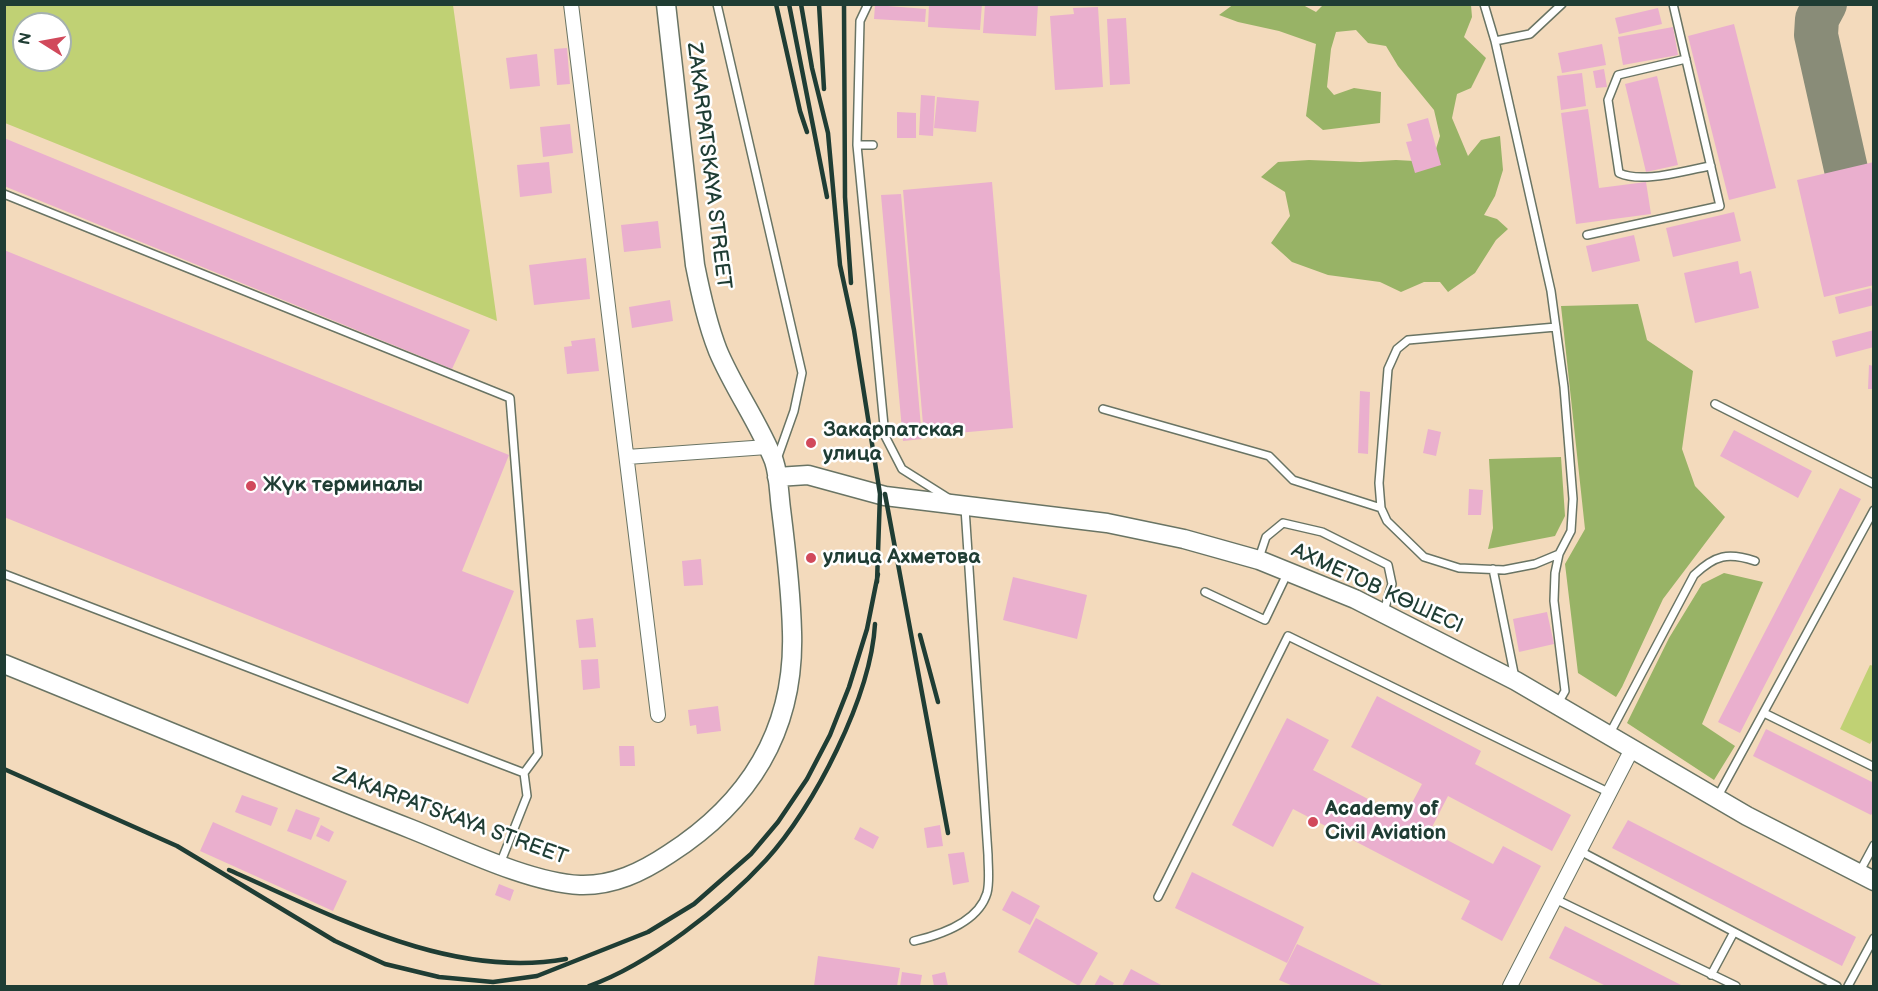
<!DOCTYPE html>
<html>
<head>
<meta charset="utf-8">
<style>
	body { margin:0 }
	#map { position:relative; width:1878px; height:991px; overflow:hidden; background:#f3dabc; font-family:"Balsamiq Sans",sans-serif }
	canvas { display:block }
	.frame { position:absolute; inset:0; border:6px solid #1f3d34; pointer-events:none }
	.north { position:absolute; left:12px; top:12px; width:60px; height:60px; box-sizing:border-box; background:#fff; border:2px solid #a5b1ae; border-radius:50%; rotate:281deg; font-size:16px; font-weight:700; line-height:24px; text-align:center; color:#1f3d34 }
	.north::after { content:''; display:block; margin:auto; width:21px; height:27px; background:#d1495b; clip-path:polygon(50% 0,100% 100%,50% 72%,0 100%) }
</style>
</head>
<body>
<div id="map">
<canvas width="1878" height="991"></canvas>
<div class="frame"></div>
<div class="north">N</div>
</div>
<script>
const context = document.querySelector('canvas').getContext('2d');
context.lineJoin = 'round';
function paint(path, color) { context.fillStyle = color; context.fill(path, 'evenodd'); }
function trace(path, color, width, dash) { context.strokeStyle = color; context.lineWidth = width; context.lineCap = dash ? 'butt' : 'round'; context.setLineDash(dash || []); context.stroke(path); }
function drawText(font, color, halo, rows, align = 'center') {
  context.font = font + ' "Balsamiq Sans",sans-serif'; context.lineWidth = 5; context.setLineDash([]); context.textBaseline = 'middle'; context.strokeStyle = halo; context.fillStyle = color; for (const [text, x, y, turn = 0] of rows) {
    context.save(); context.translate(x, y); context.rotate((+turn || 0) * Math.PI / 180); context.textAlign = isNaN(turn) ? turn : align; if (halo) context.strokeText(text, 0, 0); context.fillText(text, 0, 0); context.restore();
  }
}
const green = new Path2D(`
	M 4,5 L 453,5 L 497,321 L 5,123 ZM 24,24 L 60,24 L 60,60 L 24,60 Z
	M 1870,665 L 1874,666 L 1874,737 L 1870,744 L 1840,729 Z`);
const forest = new Path2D(`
	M 1234,4 L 1303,5 L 1316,12 L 1324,4 L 1471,5 L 1472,17 L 1464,37 L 1486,58 L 1471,88 L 1457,94 L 1452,118 L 1468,156 L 1481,140 L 1500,136 L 1503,170 L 1495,196 L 1484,215 L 1497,219 L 1508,229 L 1496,240 L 1475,273 L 1448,292 L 1440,282 L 1424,282 L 1401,292 L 1380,282 L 1328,275 L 1292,262 L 1271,243 L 1290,216 L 1285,192 L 1261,177 L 1278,162 L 1309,160 L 1360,162 L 1396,160 L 1432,162 L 1440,136 L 1434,110 L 1398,66 L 1386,46 L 1368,43 L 1356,30 L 1336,32 L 1331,49 L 1327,87 L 1334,95 L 1354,88 L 1381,92 L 1380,123 L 1323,130 L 1306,116 L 1316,44 L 1279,31 L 1238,22 L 1219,15 Z
	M 1638,304 L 1647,340 L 1693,371 L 1682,449 L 1695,486 L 1725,517 L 1663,599 L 1622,687 L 1616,697 L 1578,673 L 1565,564 L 1585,529 L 1561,306 Z
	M 1561,457 L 1565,516 L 1555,536 L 1488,549 L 1493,528 L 1489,459 Z
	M 1724,573 L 1763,582 L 1702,724 L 1735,746 L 1714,780 L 1627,723 L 1669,638 L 1702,584 Z`);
const taxiway = new Path2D(`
	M 1825,4 L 1817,19 L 1816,35 L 1846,169`);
const building = new Path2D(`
	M 929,4 L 982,4 L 980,30 L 928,27 Z
	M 985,4 L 1038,4 L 1036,36 L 983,33 Z
	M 875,5 L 926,9 L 925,22 L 874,19 Z
	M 1098,7 L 1103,87 L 1055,90 L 1050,16 L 1074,14 L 1073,8 Z
	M 1658,8 L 1662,24 L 1619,34 L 1615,18 Z
	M 1126,18 L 1130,84 L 1110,85 L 1107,19 Z
	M 1734,24 L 1776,188 L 1729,200 L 1688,36 Z
	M 1673,27 L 1678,55 L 1623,65 L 1618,37 Z
	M 1602,44 L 1606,65 L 1562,73 L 1558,53 Z
	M 567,48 L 570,84 L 557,85 L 554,49 Z
	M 537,54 L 540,86 L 510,89 L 506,58 Z
	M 1604,69 L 1607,87 L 1596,88 L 1593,71 Z
	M 1582,73 L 1586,106 L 1561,110 L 1557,76 Z
	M 1657,76 L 1678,165 L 1646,172 L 1625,84 Z
	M 921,95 L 935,96 L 933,136 L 919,135 Z
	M 937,97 L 979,101 L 976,132 L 934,128 Z
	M 1588,109 L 1599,188 L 1646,182 L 1651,214 L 1576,224 L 1561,113 Z
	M 897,112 L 916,113 L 916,138 L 897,138 Z
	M 1428,118 L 1441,165 L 1415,173 L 1406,142 L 1412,141 L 1407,124 Z
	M 570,124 L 573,153 L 543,157 L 540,127 Z
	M 4,138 L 470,330 L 452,369 L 4,186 Z
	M 549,162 L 552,193 L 520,197 L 517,165 Z
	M 1874,162 L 1874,285 L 1824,297 L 1797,180 Z
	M 992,182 L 1013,428 L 924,436 L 903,190 Z
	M 901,194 L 922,439 L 903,441 L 881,195 Z
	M 1734,212 L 1741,241 L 1673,257 L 1666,228 Z
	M 658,221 L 661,248 L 624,252 L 621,225 Z
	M 1634,235 L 1640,261 L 1592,272 L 1586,246 Z
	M 4,250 L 509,455 L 462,571 L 514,591 L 468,704 L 4,517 Z
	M 586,258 L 590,299 L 534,305 L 529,265 Z
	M 1738,261 L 1740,274 L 1751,271 L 1759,308 L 1695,323 L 1684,273 Z
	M 1871,288 L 1874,305 L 1839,314 L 1835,297 Z
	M 670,300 L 673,321 L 632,328 L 629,307 Z
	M 1874,330 L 1874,347 L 1836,357 L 1832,341 Z
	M 595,338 L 599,371 L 567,374 L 564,347 L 572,346 L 571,341 Z
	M 1869,365 L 1874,366 L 1874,389 L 1868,389 Z
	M 1360,391 L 1370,392 L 1368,454 L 1358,453 Z
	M 1428,429 L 1441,432 L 1436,456 L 1423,453 Z
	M 1734,430 L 1812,471 L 1798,498 L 1720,456 Z
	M 1840,488 L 1861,499 L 1740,733 L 1718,722 Z
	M 1469,489 L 1483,490 L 1481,515 L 1468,515 Z
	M 701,559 L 703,585 L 684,586 L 682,561 Z
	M 1013,577 L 1087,595 L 1077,639 L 1003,620 Z
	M 1547,612 L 1554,644 L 1519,652 L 1513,619 Z
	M 593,618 L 596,647 L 579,648 L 576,620 Z
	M 598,659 L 600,688 L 583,690 L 581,660 Z
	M 1377,696 L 1481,751 L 1475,764 L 1571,815 L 1552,851 L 1448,796 L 1430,831 L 1493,864 L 1503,846 L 1541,866 L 1502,941 L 1461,919 L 1470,901 L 1293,809 L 1273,847 L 1232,825 L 1287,718 L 1329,740 L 1313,770 L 1404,818 L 1422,784 L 1351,747 Z
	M 718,706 L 721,731 L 697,734 L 696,725 L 690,726 L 688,710 Z
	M 1766,729 L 1874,783 L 1874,811 L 1871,815 L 1753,756 Z
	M 619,746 L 634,746 L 635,766 L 620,766 Z
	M 242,795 L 278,808 L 271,826 L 235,812 Z
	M 296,809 L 320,818 L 311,840 L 287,831 Z
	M 1628,820 L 1856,937 L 1842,966 L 1612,848 Z
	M 213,822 L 347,881 L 333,911 L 200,851 Z
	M 321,825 L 334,832 L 329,842 L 316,836 Z
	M 940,825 L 943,846 L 927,848 L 924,828 Z
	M 860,827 L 879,837 L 873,849 L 854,839 Z
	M 964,852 L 969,882 L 953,885 L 948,854 Z
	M 1192,872 L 1304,927 L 1287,963 L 1175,908 Z
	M 499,884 L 514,890 L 510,901 L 495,895 Z
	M 1012,891 L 1040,906 L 1030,925 L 1002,910 Z
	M 1036,918 L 1098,953 L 1079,986 L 1018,952 Z
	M 1565,926 L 1683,986 L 1606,986 L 1549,958 Z
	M 1297,944 L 1384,986 L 1293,986 L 1279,980 Z
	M 818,956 L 900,968 L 897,986 L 814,986 Z
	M 1131,969 L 1163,986 L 1122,986 Z
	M 902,972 L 922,975 L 920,986 L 900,986 Z
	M 945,972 L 948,986 L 934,986 L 932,975 Z
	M 1100,975 L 1114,983 L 1112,986 L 1094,986 Z`);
const service = new Path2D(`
	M 717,4 L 802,373 L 794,411 L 777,459
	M 868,4 L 860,21 L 857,145 L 885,436 L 902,469 L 948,498
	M 1484,4 L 1495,41
	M 1686,59 L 1618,75 L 1608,100 L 1619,173 C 1643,184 1685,170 1711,166
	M 857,145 L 873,145
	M 4,194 L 510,398 L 538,754 L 524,773 L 527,796 L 500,864
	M 1587,235 L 1720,206 L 1673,4
	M 1556,327 L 1408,340 L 1397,349 L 1388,369 L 1379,483 L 1381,508 L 1387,521 L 1424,557 L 1459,568 L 1504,570 L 1535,564 L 1559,554
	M 1715,404 L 1874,484
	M 1103,409 L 1269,456 L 1293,480 L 1381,508
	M 1259,558 L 1266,537 L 1283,523 L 1322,532 L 1388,565 L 1392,584 L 1384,611
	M 1493,569 L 1515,678
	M 4,574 L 524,773
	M 1205,592 L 1265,620 L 1287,574
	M 1557,705 L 1565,691 L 1554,601 L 1555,573 L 1559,554 L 1571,531 L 1573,499 L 1564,387 L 1551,291 L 1495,41 L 1530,34 L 1562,4
	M 1764,713 L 1874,767
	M 1609,735 L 1694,575 C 1715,555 1728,552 1755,561
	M 1718,796 L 1874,510
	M 1580,851 L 1837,986
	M 1860,871 L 1874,845
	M 1158,897 L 1288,636 L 1610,793
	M 1555,899 L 1736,986
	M 914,941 C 940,935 978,923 987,893 C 990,882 988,867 988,855 L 965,508
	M 1711,975 L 1734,932
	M 1848,986 L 1874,938`);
const minor = new Path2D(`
	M 571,4 L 658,715
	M 627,457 L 767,447
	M 1510,986 L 1632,749`);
const tertiary = new Path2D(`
	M 777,477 L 808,475 L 885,496 L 1107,523 L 1184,539 L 1259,560 L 1355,599 L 1516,681 L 1747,816 L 1874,881
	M 4,664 C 140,719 275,776 411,829 C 459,848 530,883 580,885 C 613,886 642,872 669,854 C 750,802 795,730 792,632 C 791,591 786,549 781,509 C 779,494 779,476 774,461 C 759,423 734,389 718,351 C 707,323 701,295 695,265 L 666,4`);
const rail = new Path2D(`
	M 776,4 L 800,111 L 807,132
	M 789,4 L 827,197
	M 801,4 L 812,68 L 828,133 L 840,265 L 854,330 L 880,494 L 877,582
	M 819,4 L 824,89
	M 844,4 L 845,197 L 851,283
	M 885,494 L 948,833
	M 920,635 L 938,702
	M 4,769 L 177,846 L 335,941 L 385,964 L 439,977 L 493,982 L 537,976 L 648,932 L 694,904 L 751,854 L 778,822 L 807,779 L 830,735 L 849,687 L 867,629 L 878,574
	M 229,870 C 332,915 450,980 566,959
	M 589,986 C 648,965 723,907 766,860 C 814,808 871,696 875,624`);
const markers = [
	[811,443,6,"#d1495b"],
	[251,486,6,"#d1495b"],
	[811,558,6,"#d1495b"],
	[1313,822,6,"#d1495b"]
];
const streetNames = [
	["ZAKARPATSKAYA STREET",708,166,83],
	["АХМЕТОВ КӨШЕСІ",1377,589,25],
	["ZAKARPATSKAYA STREET",450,817,20]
];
const poiNames = [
	["Закарпатская",823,431],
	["улица",823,455],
	["Жүк терминалы",263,486],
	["улица Ахметова",823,558],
	["Academy of",1325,810],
	["Civil Aviation",1325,834]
];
paint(green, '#c0d174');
paint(forest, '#98b366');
trace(taxiway, '#898c78', 44);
paint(building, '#eaafce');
trace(service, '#697464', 10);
trace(minor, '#697464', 16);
trace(tertiary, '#697464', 21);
trace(service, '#fff', 7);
trace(minor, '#fff', 14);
trace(tertiary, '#fff', 18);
trace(rail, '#1f3d34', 4.5);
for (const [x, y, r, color] of markers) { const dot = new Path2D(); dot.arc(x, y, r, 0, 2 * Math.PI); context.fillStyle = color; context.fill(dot); trace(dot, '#fff', 2); }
drawText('21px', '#1f3d34', '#fff', streetNames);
drawText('bold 21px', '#1f3d34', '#fff', poiNames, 'left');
</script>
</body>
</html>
